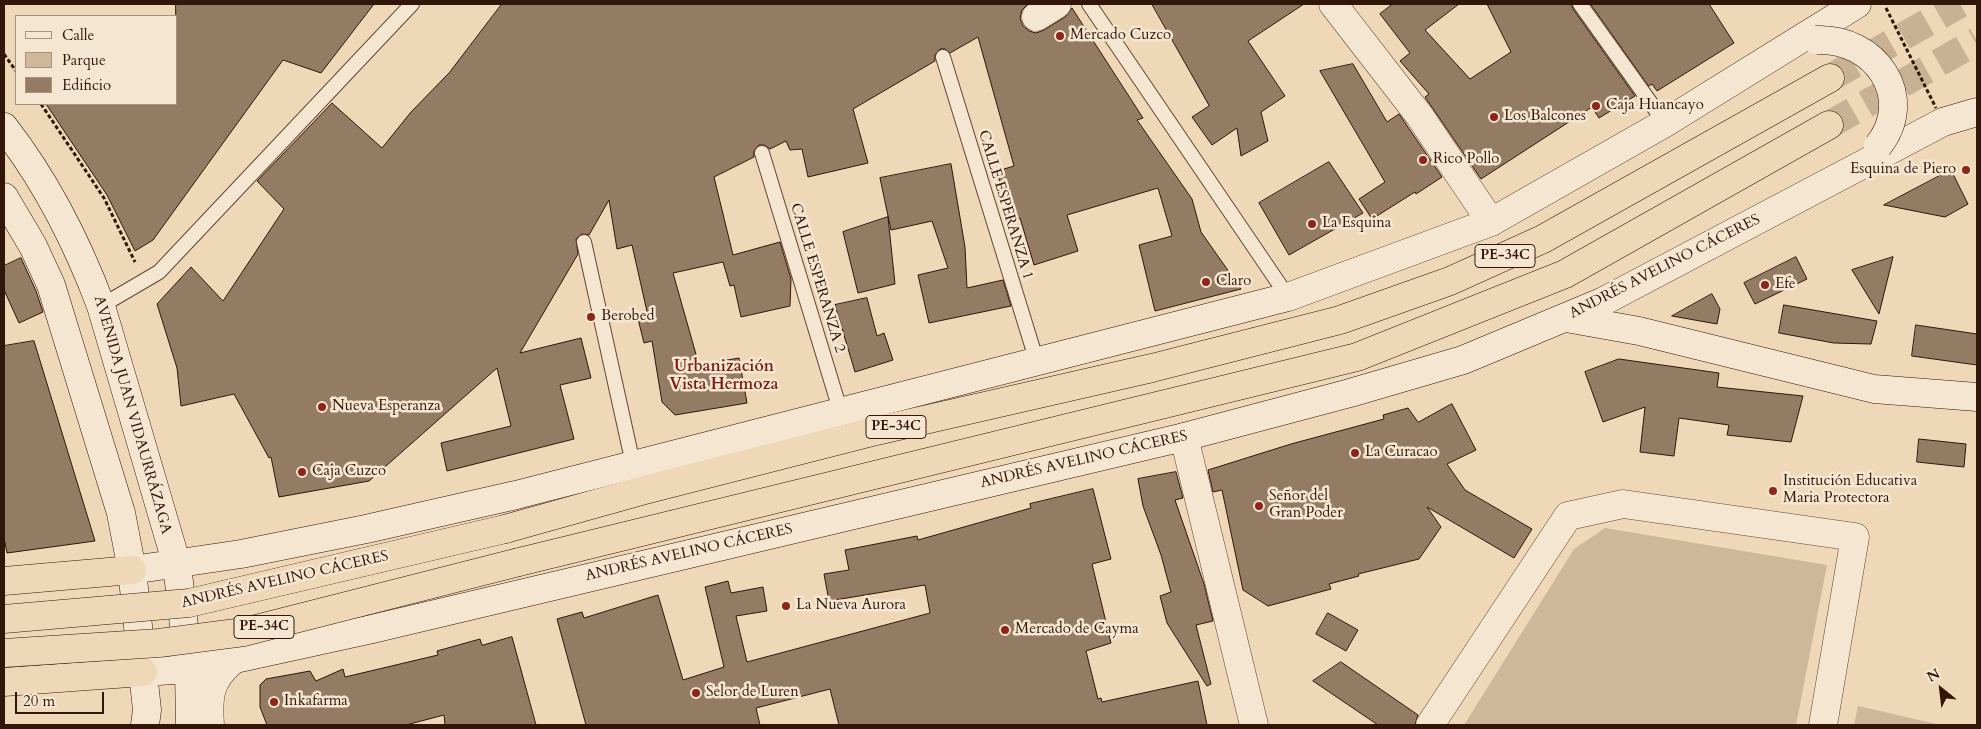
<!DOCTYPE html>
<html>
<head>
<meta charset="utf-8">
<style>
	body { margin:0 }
	#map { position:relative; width:1981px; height:729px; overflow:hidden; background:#efd8b8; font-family:Cardo,serif }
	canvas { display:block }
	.frame { position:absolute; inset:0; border:5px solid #311609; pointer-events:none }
	.legend { position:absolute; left:15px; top:15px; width:162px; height:90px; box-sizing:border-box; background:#f5e6d1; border:1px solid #a79381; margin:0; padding:6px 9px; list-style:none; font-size:15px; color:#311609 }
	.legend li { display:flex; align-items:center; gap:10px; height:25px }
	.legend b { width:25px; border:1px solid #a79381 }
	.north { position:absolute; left:1916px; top:664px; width:50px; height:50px; -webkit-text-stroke:4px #f5e6d1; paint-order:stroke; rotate:331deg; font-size:14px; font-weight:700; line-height:20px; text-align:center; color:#311609 }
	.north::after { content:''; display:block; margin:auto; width:18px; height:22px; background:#311609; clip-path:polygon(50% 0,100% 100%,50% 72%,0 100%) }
	.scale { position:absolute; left:15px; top:692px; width:89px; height:22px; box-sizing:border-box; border:2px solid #311609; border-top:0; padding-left:6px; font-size:15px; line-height:18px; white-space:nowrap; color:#311609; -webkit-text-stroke:4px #f5e6d1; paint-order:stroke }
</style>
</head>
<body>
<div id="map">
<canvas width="1981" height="729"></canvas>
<div class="frame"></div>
<ul class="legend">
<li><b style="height:6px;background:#f5e6d1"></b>Calle</li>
<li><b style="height:14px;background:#cfb79a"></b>Parque</li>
<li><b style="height:14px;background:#947b64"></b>Edificio</li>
</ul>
<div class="north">N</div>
<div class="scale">20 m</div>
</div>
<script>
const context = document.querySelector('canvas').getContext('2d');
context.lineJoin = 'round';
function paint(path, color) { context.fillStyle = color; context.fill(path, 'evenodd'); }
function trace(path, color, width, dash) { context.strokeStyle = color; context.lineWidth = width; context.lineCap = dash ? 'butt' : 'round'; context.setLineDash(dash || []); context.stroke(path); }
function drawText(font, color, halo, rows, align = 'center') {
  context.font = font + ' Cardo,serif'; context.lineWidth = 5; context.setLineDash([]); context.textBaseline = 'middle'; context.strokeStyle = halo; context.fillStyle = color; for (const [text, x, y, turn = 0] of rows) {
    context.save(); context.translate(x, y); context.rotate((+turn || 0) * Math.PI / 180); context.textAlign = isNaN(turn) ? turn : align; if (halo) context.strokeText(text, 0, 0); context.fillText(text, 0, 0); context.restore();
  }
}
const green = new Path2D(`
	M 1605,528 L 1827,565 L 1796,725 L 1464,725 L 1574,549 Z
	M 1858,706 L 1941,725 L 1854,725 Z`);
const building = new Path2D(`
	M 176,4 L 374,4 L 321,73 L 283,60 L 153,240 L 135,251 L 107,195 L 46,104 L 176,104 Z
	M 502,4 L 1028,4 L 1022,10 L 1020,18 L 1023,26 L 1029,31 L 1036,33 L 1044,30 L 1065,17 L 1072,8 L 1143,118 L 1137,120 L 1192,199 L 1201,232 L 1241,289 L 1155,311 L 1139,245 L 1172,236 L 1158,188 L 1067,215 L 1078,251 L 1034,265 L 1020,218 L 1010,221 L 997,171 L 1014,166 L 978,37 L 950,53 L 945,49 L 940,49 L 935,55 L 935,61 L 853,109 L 868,163 L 808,177 L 802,149 L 790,150 L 786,141 L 770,149 L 764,145 L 759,145 L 754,151 L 754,157 L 714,177 L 733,255 L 780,242 L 791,279 L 790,306 L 741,317 L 734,285 L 730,286 L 723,262 L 673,273 L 699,365 L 739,358 L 747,403 L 675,415 L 662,402 L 652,341 L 644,343 L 638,319 L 648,316 L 632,245 L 617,249 L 609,200 L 589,235 L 582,234 L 576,239 L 578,254 L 520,353 L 581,338 L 591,378 L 560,385 L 574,439 L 447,471 L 441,443 L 511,426 L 497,368 L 369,481 L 279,497 L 271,457 L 269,458 L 234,394 L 181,406 L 177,368 L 157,304 L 191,267 L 223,301 L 284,209 L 257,181 L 332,103 L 382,148 L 411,112 L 449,73 Z
	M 1152,4 L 1304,4 L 1248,41 L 1285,96 L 1261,112 L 1268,141 L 1241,156 L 1237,128 L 1212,145 L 1192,117 L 1209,106 Z
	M 1393,4 L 1459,4 L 1425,30 L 1470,79 L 1511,52 L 1487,4 L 1571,4 L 1573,9 L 1635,96 L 1599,118 L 1592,107 L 1481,179 L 1425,97 L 1429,94 L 1400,61 L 1410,53 L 1380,14 Z
	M 1591,4 L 1709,4 L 1734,43 L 1657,91 L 1652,84 L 1649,86 Z
	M 1353,64 L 1387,122 L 1399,114 L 1442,177 L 1416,194 L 1415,192 L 1372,219 L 1359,199 L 1385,182 L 1320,71 Z
	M 1329,162 L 1363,213 L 1289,255 L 1259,203 Z
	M 951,164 L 965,247 L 967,288 L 1003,280 L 1011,306 L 929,323 L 918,275 L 948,268 L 932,221 L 891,230 L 880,178 Z
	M 1951,170 L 1968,204 L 1945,217 L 1884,205 Z
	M 888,217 L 895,284 L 858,293 L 843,232 Z
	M 1796,257 L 1807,279 L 1755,304 L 1744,283 Z
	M 1893,257 L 1879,314 L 1852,270 Z
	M 21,258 L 36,291 L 43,312 L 19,323 L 4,290 L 4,266 Z
	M 1712,294 L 1720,309 L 1717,324 L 1672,316 Z
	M 867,298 L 877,336 L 884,333 L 893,360 L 855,372 L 835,305 Z
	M 1784,305 L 1877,321 L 1871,344 L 1834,343 L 1779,333 Z
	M 1916,325 L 1977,334 L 1977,365 L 1912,356 Z
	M 34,341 L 95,541 L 7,553 L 4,538 L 4,346 Z
	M 1619,359 L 1719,373 L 1717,387 L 1803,396 L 1791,442 L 1727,435 L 1729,425 L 1679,418 L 1674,456 L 1640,452 L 1645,407 L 1603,422 L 1585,372 Z
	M 1452,404 L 1476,450 L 1447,464 L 1465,490 L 1532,529 L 1514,558 L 1427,507 L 1441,527 L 1419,559 L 1358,574 L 1359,576 L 1329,584 L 1331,589 L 1268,606 L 1243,590 L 1222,490 L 1213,492 L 1208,470 L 1291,444 L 1384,419 L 1383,415 L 1408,408 L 1418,422 Z
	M 1919,439 L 1966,444 L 1964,467 L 1917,462 Z
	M 1176,472 L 1183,498 L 1175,500 L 1204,584 L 1213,621 L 1196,625 L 1211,684 L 1207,686 L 1167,623 L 1160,596 L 1171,592 L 1161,555 L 1143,506 L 1138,479 Z
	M 1093,489 L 1111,559 L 1092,564 L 1111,643 L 1086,651 L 1098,699 L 1101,698 L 1102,702 L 1198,681 L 1207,725 L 839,725 L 830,689 L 756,708 L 760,725 L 586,725 L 557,619 L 582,612 L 584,618 L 658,595 L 683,680 L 724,667 L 705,587 L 728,581 L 731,593 L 763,587 L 767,611 L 736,616 L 747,662 L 930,613 L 925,585 L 829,601 L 824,574 L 849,570 L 845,550 L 917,536 L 918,540 L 1031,508 L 1030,504 Z
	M 1328,613 L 1358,630 L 1346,651 L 1316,634 Z
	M 512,637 L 536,725 L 445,725 L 444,715 L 406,725 L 267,725 L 260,707 L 260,685 L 266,679 L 310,671 L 316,681 L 343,669 L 345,677 L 438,655 L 437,651 L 480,639 L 482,645 Z
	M 1341,662 L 1418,715 L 1415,725 L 1378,725 L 1313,681 Z`);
const highwayTunnel = new Path2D(`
	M 1830,78 L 1960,4
	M 1829,125 L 1977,41`);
const path = new Path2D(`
	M 4,54 L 16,71
	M 41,104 L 104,198 L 135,262`);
const lane = new Path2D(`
	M 1089,4 L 1288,297
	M 1580,4 L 1665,123
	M 943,57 L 1037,362
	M 762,153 L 841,413
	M 584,242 L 633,464
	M 101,306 L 159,272 L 412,4`);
const street = new Path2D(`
	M 1333,4 L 1419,115 L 1491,222
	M 1036,17 L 1057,4
	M 1184,437 L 1254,725
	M 210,725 C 208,697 209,681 231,662
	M 1430,725 L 1568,516 L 1623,504 L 1855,537 L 1823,725`);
const secondary = new Path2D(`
	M 4,127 C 46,181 77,242 101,306 L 177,565 L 189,669 L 190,725
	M 4,197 L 33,246 L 51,285 L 121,513 L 132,570 L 147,710 L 145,725
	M 1566,318 L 1639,331 L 1874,389 L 1977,397
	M 132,570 L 241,554 L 366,529 L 516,495 L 1288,297 L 1491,222 L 1665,123 L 1857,4
	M 143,672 L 189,669 L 372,629 L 1184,437 L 1350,393 L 1463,360 L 1602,302 L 1943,122 L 1977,112`);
const highway = new Path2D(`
	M 505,529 L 641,491 L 876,431 L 1152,368 L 1340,320 L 1450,281 L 1543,239 L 1830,78
	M 519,562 L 1357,357 L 1565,274 L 1829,125
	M 4,581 L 132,570
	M 4,682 L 143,672`);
const pathBridge = new Path2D(`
	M 1886,8 L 1936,108`);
const secondaryBridge = new Path2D(`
	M 1816,40 C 1875,37 1917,97 1878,146`);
const highwayBridge = new Path2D(`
	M 4,619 L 189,603 L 505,529
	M 4,653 L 159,643 L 244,632 L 519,562`);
const markers = [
	[1060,36,5,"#8f2418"],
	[1596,106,5,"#8f2418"],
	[1494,117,5,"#8f2418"],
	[1423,160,5,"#8f2418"],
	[1966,170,5,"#8f2418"],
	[1312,224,5,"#8f2418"],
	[1206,282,5,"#8f2418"],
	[1765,285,5,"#8f2418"],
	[591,317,5,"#8f2418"],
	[322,407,5,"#8f2418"],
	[1355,453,5,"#8f2418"],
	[302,472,5,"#8f2418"],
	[1773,491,5,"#8f2418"],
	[1259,506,5,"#8f2418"],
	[786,606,5,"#8f2418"],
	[1005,630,5,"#8f2418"],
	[696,693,5,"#8f2418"],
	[274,702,5,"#8f2418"]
];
const shields = [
	[1505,256,60],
	[896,427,60],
	[264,627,60]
];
const shieldNames = [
	["PE-34C",1505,256],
	["PE-34C",896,427],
	["PE-34C",264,627]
];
const poiNames = [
	["Mercado Cuzco",1070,36],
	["Caja Huancayo",1606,106],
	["Los Balcones",1504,117],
	["Rico Pollo",1433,160],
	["Esquina de Piero",1956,170,"right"],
	["La Esquina",1322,224],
	["Claro",1216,282],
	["Efe",1775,285],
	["Berobed",601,317],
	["Nueva Esperanza",332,407],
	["La Curacao",1365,453],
	["Caja Cuzco",312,472],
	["Institución Educativa",1783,482],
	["Maria Protectora",1783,499],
	["Señor del",1269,497],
	["Gran Poder",1269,514],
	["La Nueva Aurora",796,606],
	["Mercado de Cayma",1015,630],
	["Selor de Luren",706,693],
	["Inkafarma",284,702]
];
const streetNames = [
	["CALLE ESPERANZA 1",1005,205,73],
	["ANDRÉS AVELINO CÁCERES",1665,267,-27],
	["CALLE ESPERANZA 2",817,278,73],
	["AVENIDA JUAN VIDAURRÁZAGA",132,415,74],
	["ANDRÉS AVELINO CÁCERES",1084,460,-13],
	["ANDRÉS AVELINO CÁCERES",689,553,-13],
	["ANDRÉS AVELINO CÁCERES",285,580,-13]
];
const neighbourhoodNames = [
	["Urbanización",724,367],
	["Vista Hermoza",724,385]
];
paint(green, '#cfb79a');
paint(building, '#947b64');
trace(building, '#311609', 1);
trace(highwayTunnel, '#c9b195', 28, [28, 14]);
trace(lane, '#604635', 16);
trace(street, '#604635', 29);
trace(secondary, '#311609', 29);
trace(highway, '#311609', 29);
trace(path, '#311609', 3, [4, 2.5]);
trace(lane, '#f5e6d1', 14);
trace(street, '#f5e6d1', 28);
trace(secondary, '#f5e6d1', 28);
trace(highway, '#efd8b8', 28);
trace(secondaryBridge, '#311609', 29, []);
trace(highwayBridge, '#311609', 29, []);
trace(pathBridge, '#311609', 3, [4, 2.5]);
trace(secondaryBridge, '#f5e6d1', 28);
trace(highwayBridge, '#efd8b8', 28);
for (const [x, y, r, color] of markers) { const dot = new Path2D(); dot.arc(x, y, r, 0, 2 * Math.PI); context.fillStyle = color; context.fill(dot); trace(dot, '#f5e6d1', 2); }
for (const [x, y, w] of shields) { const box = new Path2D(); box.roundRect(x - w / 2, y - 11.5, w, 23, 4); context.fillStyle = '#f5e6d1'; context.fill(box); trace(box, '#311609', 1); }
drawText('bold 14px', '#311609', null, shieldNames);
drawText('15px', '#311609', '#f5e6d1', poiNames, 'left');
drawText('15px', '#311609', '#f5e6d1', streetNames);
drawText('bold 16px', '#7a1f14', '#f5e6d1', neighbourhoodNames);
</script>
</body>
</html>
